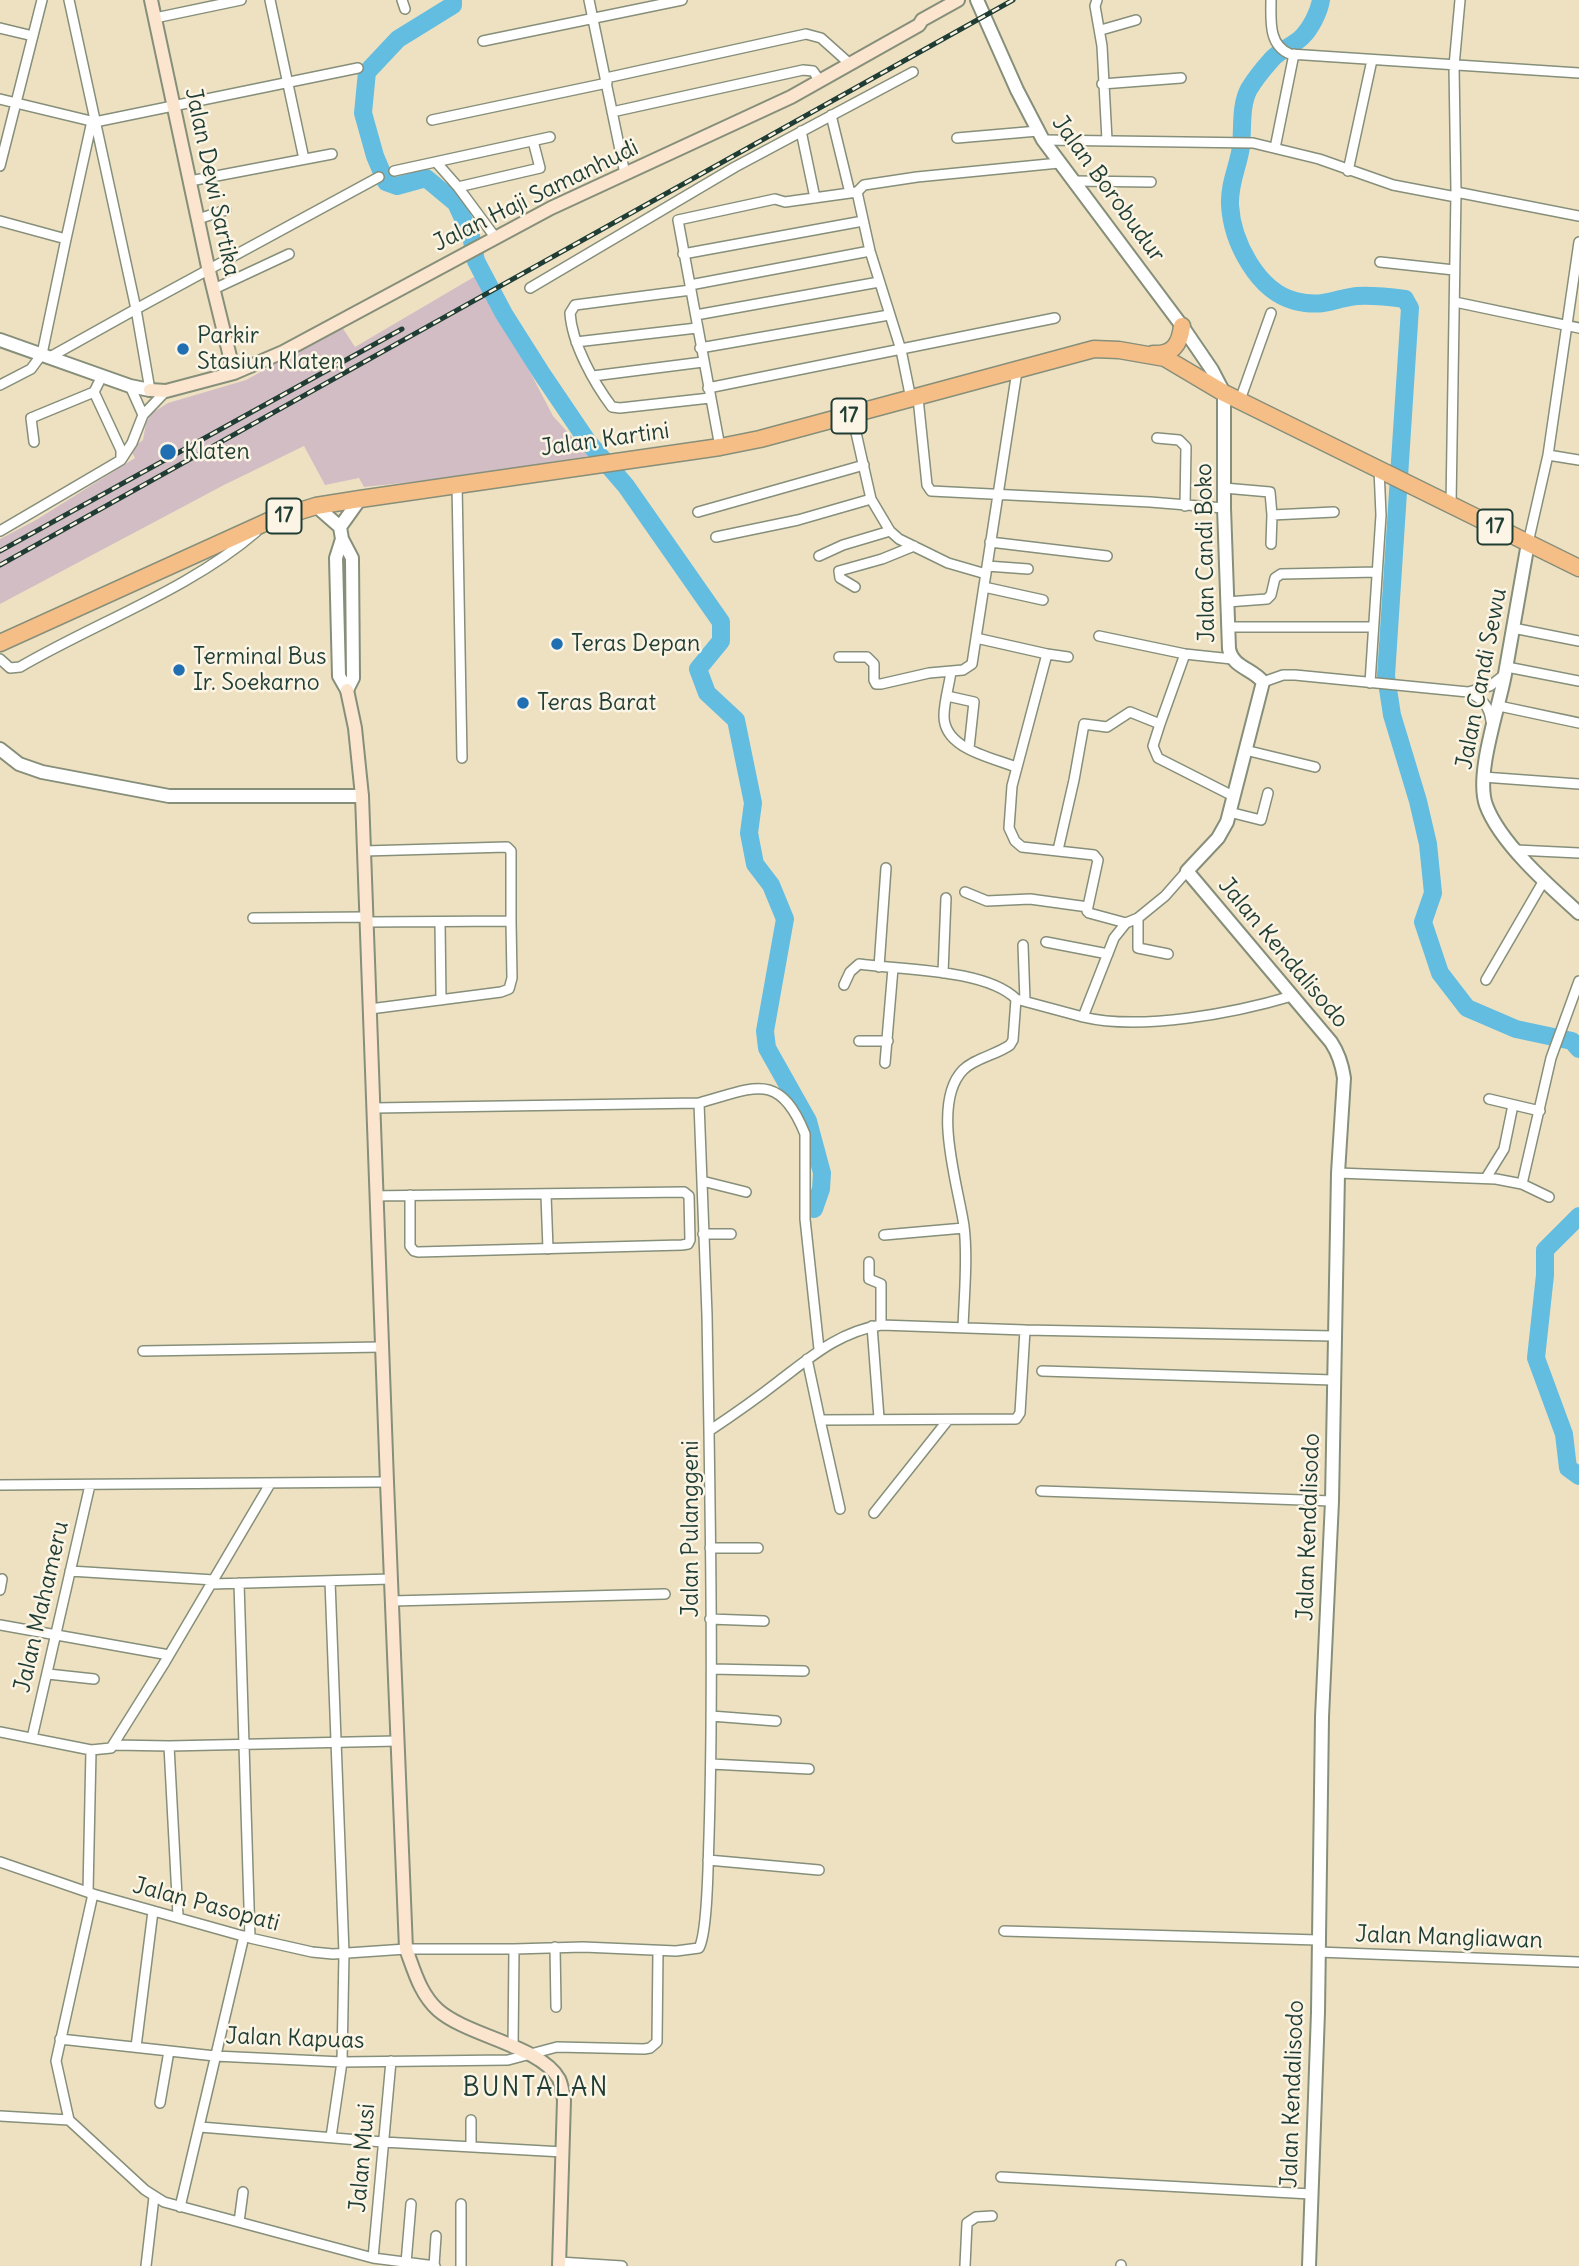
<!DOCTYPE html>
<html>
<head>
<meta charset="utf-8">
<style>
	body { margin:0 }
	canvas { display:block; background:#eee1c1 }
</style>
</head>
<body>
<canvas width="1579" height="2266"></canvas>
<script>
const context = document.querySelector('canvas').getContext('2d');
context.lineJoin = 'round';
function paint(path, color) { context.fillStyle = color; context.fill(path, 'evenodd'); }
function trace(path, color, width, dash) { context.strokeStyle = color; context.lineWidth = width; context.lineCap = dash ? 'butt' : 'round'; context.setLineDash(dash || []); context.stroke(path); }
function drawText(font, color, halo, rows, align = 'center') {
  context.font = font + ' Delius,sans-serif'; context.lineWidth = 5; context.setLineDash([]); context.textBaseline = 'middle'; context.strokeStyle = halo; context.fillStyle = color; for (const [text, x, y, turn = 0] of rows) {
    context.save(); context.translate(x, y); context.rotate((+turn || 0) * Math.PI / 180); context.textAlign = isNaN(turn) ? turn : align; if (halo) context.strokeText(text, 0, 0); context.fillText(text, 0, 0); context.restore();
  }
}
const industrial = new Path2D(`
	M 479,274 L 553,416 L 589,456 L 450,478 L 364,487 L 359,478 L 325,485 L 304,446 L 224,485 L 0,604 L 0,539 L 36,520 L 135,458 L 130,449 L 143,440 L 146,423 L 152,413 L 168,403 L 246,380 L 342,327 L 355,347 Z`);
const river = new Path2D(`
	M 453,0 L 453,5 L 398,39 L 367,72 L 363,113 L 375,156 L 386,182 L 397,186 L 426,178 L 456,203 L 471,236 L 476,261 L 504,314 L 542,374 L 588,442 L 626,486 L 721,622 L 721,641 L 698,669 L 707,693 L 736,720 L 753,803 L 749,833 L 755,864 L 771,885 L 785,919 L 765,1031 L 767,1048 L 808,1121 L 822,1173 L 821,1189 L 814,1209
	M 1321,0 C 1319,12 1311,28 1302,37 C 1293,46 1280,50 1272,59 C 1264,68 1255,79 1249,89 C 1240,106 1243,128 1241,147 C 1238,167 1229,184 1230,205 C 1232,241 1257,291 1295,301 C 1324,308 1331,299 1357,296 C 1373,295 1390,297 1405,299 L 1410,308 L 1386,676 L 1392,715 L 1418,801 L 1428,844 L 1433,893 L 1423,922 L 1440,973 L 1467,1008 L 1516,1029 L 1572,1041 L 1579,1049
	M 1579,1216 L 1545,1250 L 1545,1275 L 1536,1358 L 1564,1434 L 1568,1468 L 1579,1476`);
const minor = new Path2D(`
	M 69,0 L 136,309 L 379,177
	M 270,0 L 304,159
	M 402,0 L 405,9
	M 589,0 L 625,174
	M 1097,0 L 1095,6 L 1102,46 L 1107,140
	M 1271,0 C 1271,20 1268,45 1290,54 L 1579,73
	M 155,18 L 241,0
	M 0,28 L 33,36
	M 1101,30 L 1136,20
	M 483,41 L 682,0
	M 606,78 L 806,34 L 821,38 L 850,64
	M 1102,84 L 1181,78
	M 0,99 L 95,122 L 358,68
	M 612,112 L 803,70 L 813,71 L 820,81
	M 831,115 L 850,193
	M 432,120 L 607,83
	M 801,131 L 815,198
	M 957,138 L 1038,131
	M 1043,140 L 1253,143 L 1319,159 L 1393,185 L 1456,197
	M 1275,148 L 1294,54
	M 436,162 L 458,187 L 495,237
	M 0,166 L 42,0
	M 394,171 L 550,137
	M 1348,171 L 1372,60
	M 190,181 L 332,154
	M 1073,181 L 1151,182
	M 458,187 L 540,168 L 533,141
	M 857,192 L 864,185 L 917,177 L 1059,163
	M 1456,192 L 1579,216
	M 198,219 L 226,210
	M 0,221 L 66,239 L 42,354 L 31,369 L 0,385
	M 66,239 L 92,121
	M 683,254 L 863,221
	M 1380,262 L 1454,270
	M 690,285 L 870,251
	M 530,288 L 735,167 L 913,72
	M 214,289 L 289,254
	M 691,290 L 575,305 L 570,313 C 572,344 594,383 612,407 L 620,408 L 710,398
	M 1455,302 L 1579,328
	M 696,315 L 879,282
	M 576,342 L 697,328
	M 700,348 L 889,315
	M 50,357 L 136,309 L 150,390
	M 593,376 L 703,362
	M 130,386 L 143,415
	M 708,388 L 1055,318
	M 94,392 L 121,450 L 121,460
	M 918,398 L 927,485 L 931,491 L 1150,502 L 1224,508
	M 1240,400 L 1271,313
	M 852,415 L 871,499 L 890,531 L 899,539 L 948,563 L 986,574
	M 1157,438 L 1179,440 L 1186,447 L 1185,506
	M 34,442 L 31,418 L 94,392 L 102,376
	M 720,447 L 678,220 L 775,199 L 785,202 L 857,192 L 870,251 L 901,350 L 911,399
	M 1548,455 L 1579,242
	M 457,484 L 462,758
	M 1224,488 L 1270,492 L 1272,515 L 1334,512
	M 1451,505 L 1456,192 L 1454,66 L 1460,0
	M 698,512 L 864,465
	M 0,531 L 121,460 L 132,443 L 143,415 L 166,391
	M 716,537 L 798,520 L 871,499
	M 990,542 L 1107,556
	M 1528,543 L 1548,455 L 1579,460
	M 1271,544 L 1272,515
	M 819,556 L 843,545 L 890,531
	M 987,566 L 1028,569
	M 855,587 L 840,578 L 839,571 L 882,559 L 914,546
	M 984,587 L 1043,600
	M 1227,602 L 1267,599 L 1271,595 L 1275,578 L 1281,574 L 1377,572
	M 1229,627 L 1373,627
	M 1513,628 L 1579,641
	M 1099,636 L 1185,654 L 1232,659
	M 976,638 L 1047,654 L 1012,786 L 1009,828 L 1015,841 L 1022,847 L 1094,855 L 1098,860 L 1087,911 L 1089,913 L 1126,923
	M 1047,654 L 1068,657
	M 839,657 L 867,657 L 874,664 L 874,680 L 876,684 L 881,684 L 929,673 L 963,670 L 972,664 L 1017,371
	M 0,659 L 10,668 L 20,667 C 95,623 190,589 256,532
	M 1507,667 L 1579,681
	M 951,672 C 949,686 944,702 944,716 C 944,749 991,757 1016,767
	M 1263,682 L 1283,675 L 1295,675 L 1468,692 L 1490,686 L 1504,675
	M 1370,683 L 1381,515 L 1379,469
	M 1468,692 C 1482,699 1489,705 1491,721
	M 947,696 L 974,702 L 969,748
	M 1499,706 L 1579,723
	M 1160,724 L 1153,746 L 1158,758 L 1233,796
	M 1245,750 L 1315,767
	M 1483,777 L 1579,784
	M 1229,812 L 1261,820 L 1268,793
	M 1058,850 L 1074,780 L 1084,724 L 1107,727 L 1130,712 L 1160,724 L 1185,654
	M 1516,850 L 1579,853
	M 364,851 L 507,847 L 511,851 L 511,921
	M 965,892 L 987,901 L 1030,899 L 1088,907
	M 253,918 L 366,917
	M 1138,918 L 1138,948 L 1168,954
	M 367,922 L 511,921 L 512,978 L 509,989 L 501,992 L 370,1009
	M 440,922 L 441,1000
	M 1046,942 L 1108,954
	M 1023,945 L 1025,1001
	M 879,967 L 886,868
	M 943,973 L 946,898
	M 1486,980 L 1543,882
	M 844,985 L 850,972 L 859,964 C 901,970 986,969 1016,999
	M 1083,1017 C 1141,1031 1235,1013 1292,996
	M 859,1041 L 888,1041
	M 885,1063 L 893,968
	M 1489,1099 L 1540,1111
	M 699,1103 C 754,1088 779,1070 805,1134 L 805,1219 L 819,1349
	M 374,1108 L 699,1103 L 707,1315 L 709,1431
	M 1338,1173 L 1496,1179 L 1522,1184 L 1549,1197
	M 1486,1178 L 1504,1149 L 1513,1105
	M 702,1181 L 746,1192
	M 1522,1184 L 1551,1058 L 1579,981
	M 546,1195 L 548,1249
	M 377,1196 C 479,1194 581,1194 684,1192 L 689,1196 L 690,1240 L 688,1244 L 682,1245 L 418,1252 L 414,1251 L 410,1246 L 410,1195
	M 703,1234 L 731,1234
	M 884,1235 L 964,1228
	M 869,1262 L 869,1279 L 881,1284 L 881,1325
	M 872,1326 L 879,1418
	M 963,1328 C 964,1295 968,1259 964,1226 C 958,1185 931,1103 963,1070 C 975,1058 996,1055 1010,1045 L 1013,1040 L 1016,999 L 1083,1017 L 1114,938 L 1126,923 L 1138,918 L 1165,896 L 1187,871
	M 143,1351 L 382,1347
	M 807,1359 L 820,1420 L 1016,1419 L 1020,1413 L 1025,1330
	M 1042,1371 L 1333,1380
	M 820,1420 L 840,1509
	M 0,1485 L 387,1482
	M 1041,1491 L 1332,1501
	M 874,1513 L 948,1420
	M 710,1548 L 758,1548
	M 70,1571 L 214,1580
	M 330,1581 L 344,1953 L 342,2062 L 331,2137
	M 239,1583 L 250,1938
	M 211,1584 L 391,1579
	M 0,1590 L 2,1579
	M 392,1601 L 665,1594
	M 710,1619 L 764,1621
	M 0,1625 L 169,1655
	M 712,1669 L 804,1671
	M 48,1674 L 94,1679
	M 711,1716 L 776,1721
	M 0,1732 L 91,1750 L 111,1748 L 165,1662 L 270,1484
	M 32,1738 L 90,1485
	M 114,1745 L 169,1746
	M 711,1764 L 809,1769
	M 708,1860 L 819,1870
	M 0,1862 L 93,1894 L 250,1938 L 312,1952 L 333,1954 L 406,1949 L 514,1949 L 583,1947 L 676,1951 L 699,1948 C 708,1931 708,1859 709,1837 C 713,1701 711,1566 709,1431 C 733,1415 756,1399 779,1381 C 812,1356 839,1332 881,1325 L 1025,1330 L 1333,1336
	M 88,1892 L 91,1750
	M 178,1916 L 169,1746 L 397,1741
	M 1004,1931 L 1318,1940
	M 555,1947 L 556,2007
	M 1318,1952 L 1579,1962
	M 60,2039 L 215,2056 L 342,2062 L 508,2060 L 557,2047 L 644,2049 L 650,2048 L 657,2042 L 658,1951
	M 136,2047 L 153,1911
	M 513,2048 L 514,1949
	M 160,2103 L 169,2051
	M 0,2116 L 69,2120 L 145,2190 L 164,2202 L 373,2258 L 435,2266
	M 69,2120 L 56,2061 L 93,1894
	M 471,2120 L 471,2147
	M 200,2127 L 383,2142 L 563,2152
	M 1001,2177 L 1311,2194
	M 180,2207 L 244,1936
	M 239,2222 L 243,2192
	M 373,2258 L 391,2061
	M 559,2262 L 622,2266
	M 406,2263 L 411,2204
	M 146,2266 L 154,2197
	M 434,2266 L 436,2236
	M 461,2266 L 461,2204
	M 965,2266 L 967,2223 L 976,2217 L 992,2216
	M 1121,2266 L 1121,2265`);
const tertiary = new Path2D(`
	M 977,0 L 1017,90 L 1043,140 L 1182,326 L 1212,370 L 1224,393 L 1224,508 L 1229,649 C 1233,668 1252,668 1263,682 L 1227,822 L 1218,838 L 1187,871 L 1331,1042 C 1339,1054 1342,1064 1344,1078 L 1338,1173 L 1332,1501 L 1322,1717 L 1318,2012 L 1309,2266
	M 0,340 L 130,386 L 150,390
	M 316,506 L 340,527 L 342,539 L 352,558 L 353,678 L 347,690
	M 340,527 L 360,499
	M 342,539 L 336,558 L 339,676 L 347,690
	M 1528,543 C 1520,587 1513,630 1505,674 C 1499,708 1475,774 1486,805 C 1500,843 1549,886 1579,913
	M 0,749 L 19,764 L 42,772 L 169,796 L 362,796`);
const secondary = new Path2D(`
	M 151,0 L 208,267 L 234,373
	M 150,390 L 166,391 L 234,373 L 283,352 L 551,208 L 791,97 L 919,25 L 922,20 L 958,0
	M 347,690 L 355,728 L 362,796 L 387,1482 L 406,1949 C 414,1970 420,1994 438,2010 C 467,2036 541,2046 559,2079 C 562,2086 563,2093 564,2100 L 559,2266`);
const trunk = new Path2D(`
	M 1153,354 C 1173,355 1180,344 1182,326
	M 0,643 L 271,520 L 316,506 L 360,499 L 720,447 L 760,439 L 1094,349 L 1119,350 L 1165,358 L 1224,393 L 1579,568`);
const rail = new Path2D(`
	M 0,551 L 402,329
	M 0,565 L 1013,0`);
const markers = [
	[183,349,7,"#1f6fb2"],
	[168,452,9,"#1f6fb2"],
	[557,644,7,"#1f6fb2"],
	[179,670,7,"#1f6fb2"],
	[523,703,7,"#1f6fb2"]
];
const shields = [
	[849,416,35],
	[284,516,35],
	[1495,527,35]
];
const shieldNames = [
	["17",849,416],
	["17",284,516],
	["17",1495,527]
];
const streetNames = [
	["Jalan Dewi Sartika",212,182,78],
	["Jalan Borobudur",1108,189,54],
	["Jalan Haji Samanhudi",536,196,-26],
	["Jalan Kartini",605,440,-8],
	["Jalan Candi Boko",1206,553,-91],
	["Jalan Candi Sewu",1482,679,-79],
	["Jalan Kendalisodo",1283,953,50],
	["Jalan Kendalisodo",1309,1527,-88],
	["Jalan Pulanggeni",691,1529,-90],
	["Jalan Mahameru",42,1607,-77],
	["Jalan Pasopati",206,1905,15],
	["Jalan Mangliawan",1449,1938,2],
	["Jalan Kapuas",295,2039,2],
	["Jalan Kendalisodo",1293,2094,-88],
	["Jalan Musi",363,2158,-85]
];
const poiNames = [
	["Parkir",197,336],
	["Stasiun Klaten",197,362],
	["Klaten",184,452],
	["Teras Depan",571,644],
	["Terminal Bus",193,657],
	["Ir. Soekarno",193,683],
	["Teras Barat",537,703]
];
const quarterNames = [
	["BUNTALAN",536,2089]
];
paint(industrial, '#d2bdc5');
trace(river, '#63bde1', 18);
trace(minor, '#868f7a', 12);
trace(tertiary, '#868f7a', 16);
trace(secondary, '#868f7a', 16);
trace(trunk, '#868f7a', 19);
trace(minor, '#fff', 9);
trace(tertiary, '#fff', 12);
trace(secondary, '#fbe5cf', 12);
trace(trunk, '#f6be87', 16);
trace(rail, '#1f3d34', 5);
trace(rail, '#fcf5e5', 2.5, [8]);
for (const [x, y, r, color] of markers) { const dot = new Path2D(); dot.arc(x, y, r, 0, 2 * Math.PI); context.fillStyle = color; context.fill(dot); trace(dot, '#fcf5e5', 2.5); }
for (const [x, y, w] of shields) { const box = new Path2D(); box.roundRect(x - w / 2, y - 17.5, w, 35, 5); context.fillStyle = '#fcf5e5'; context.fill(box); trace(box, '#1f3d34', 2); }
drawText('bold 21px', '#1f3d34', null, shieldNames);
drawText('23px', '#1f3d34', '#fcf5e5', streetNames);
drawText('23px', '#1f3d34', '#fcf5e5', poiNames, 'left');
context.letterSpacing = '2px';
drawText('26px', '#1f3d34', '#fcf5e5', quarterNames);
context.letterSpacing = '0px';
</script>
</body>
</html>
